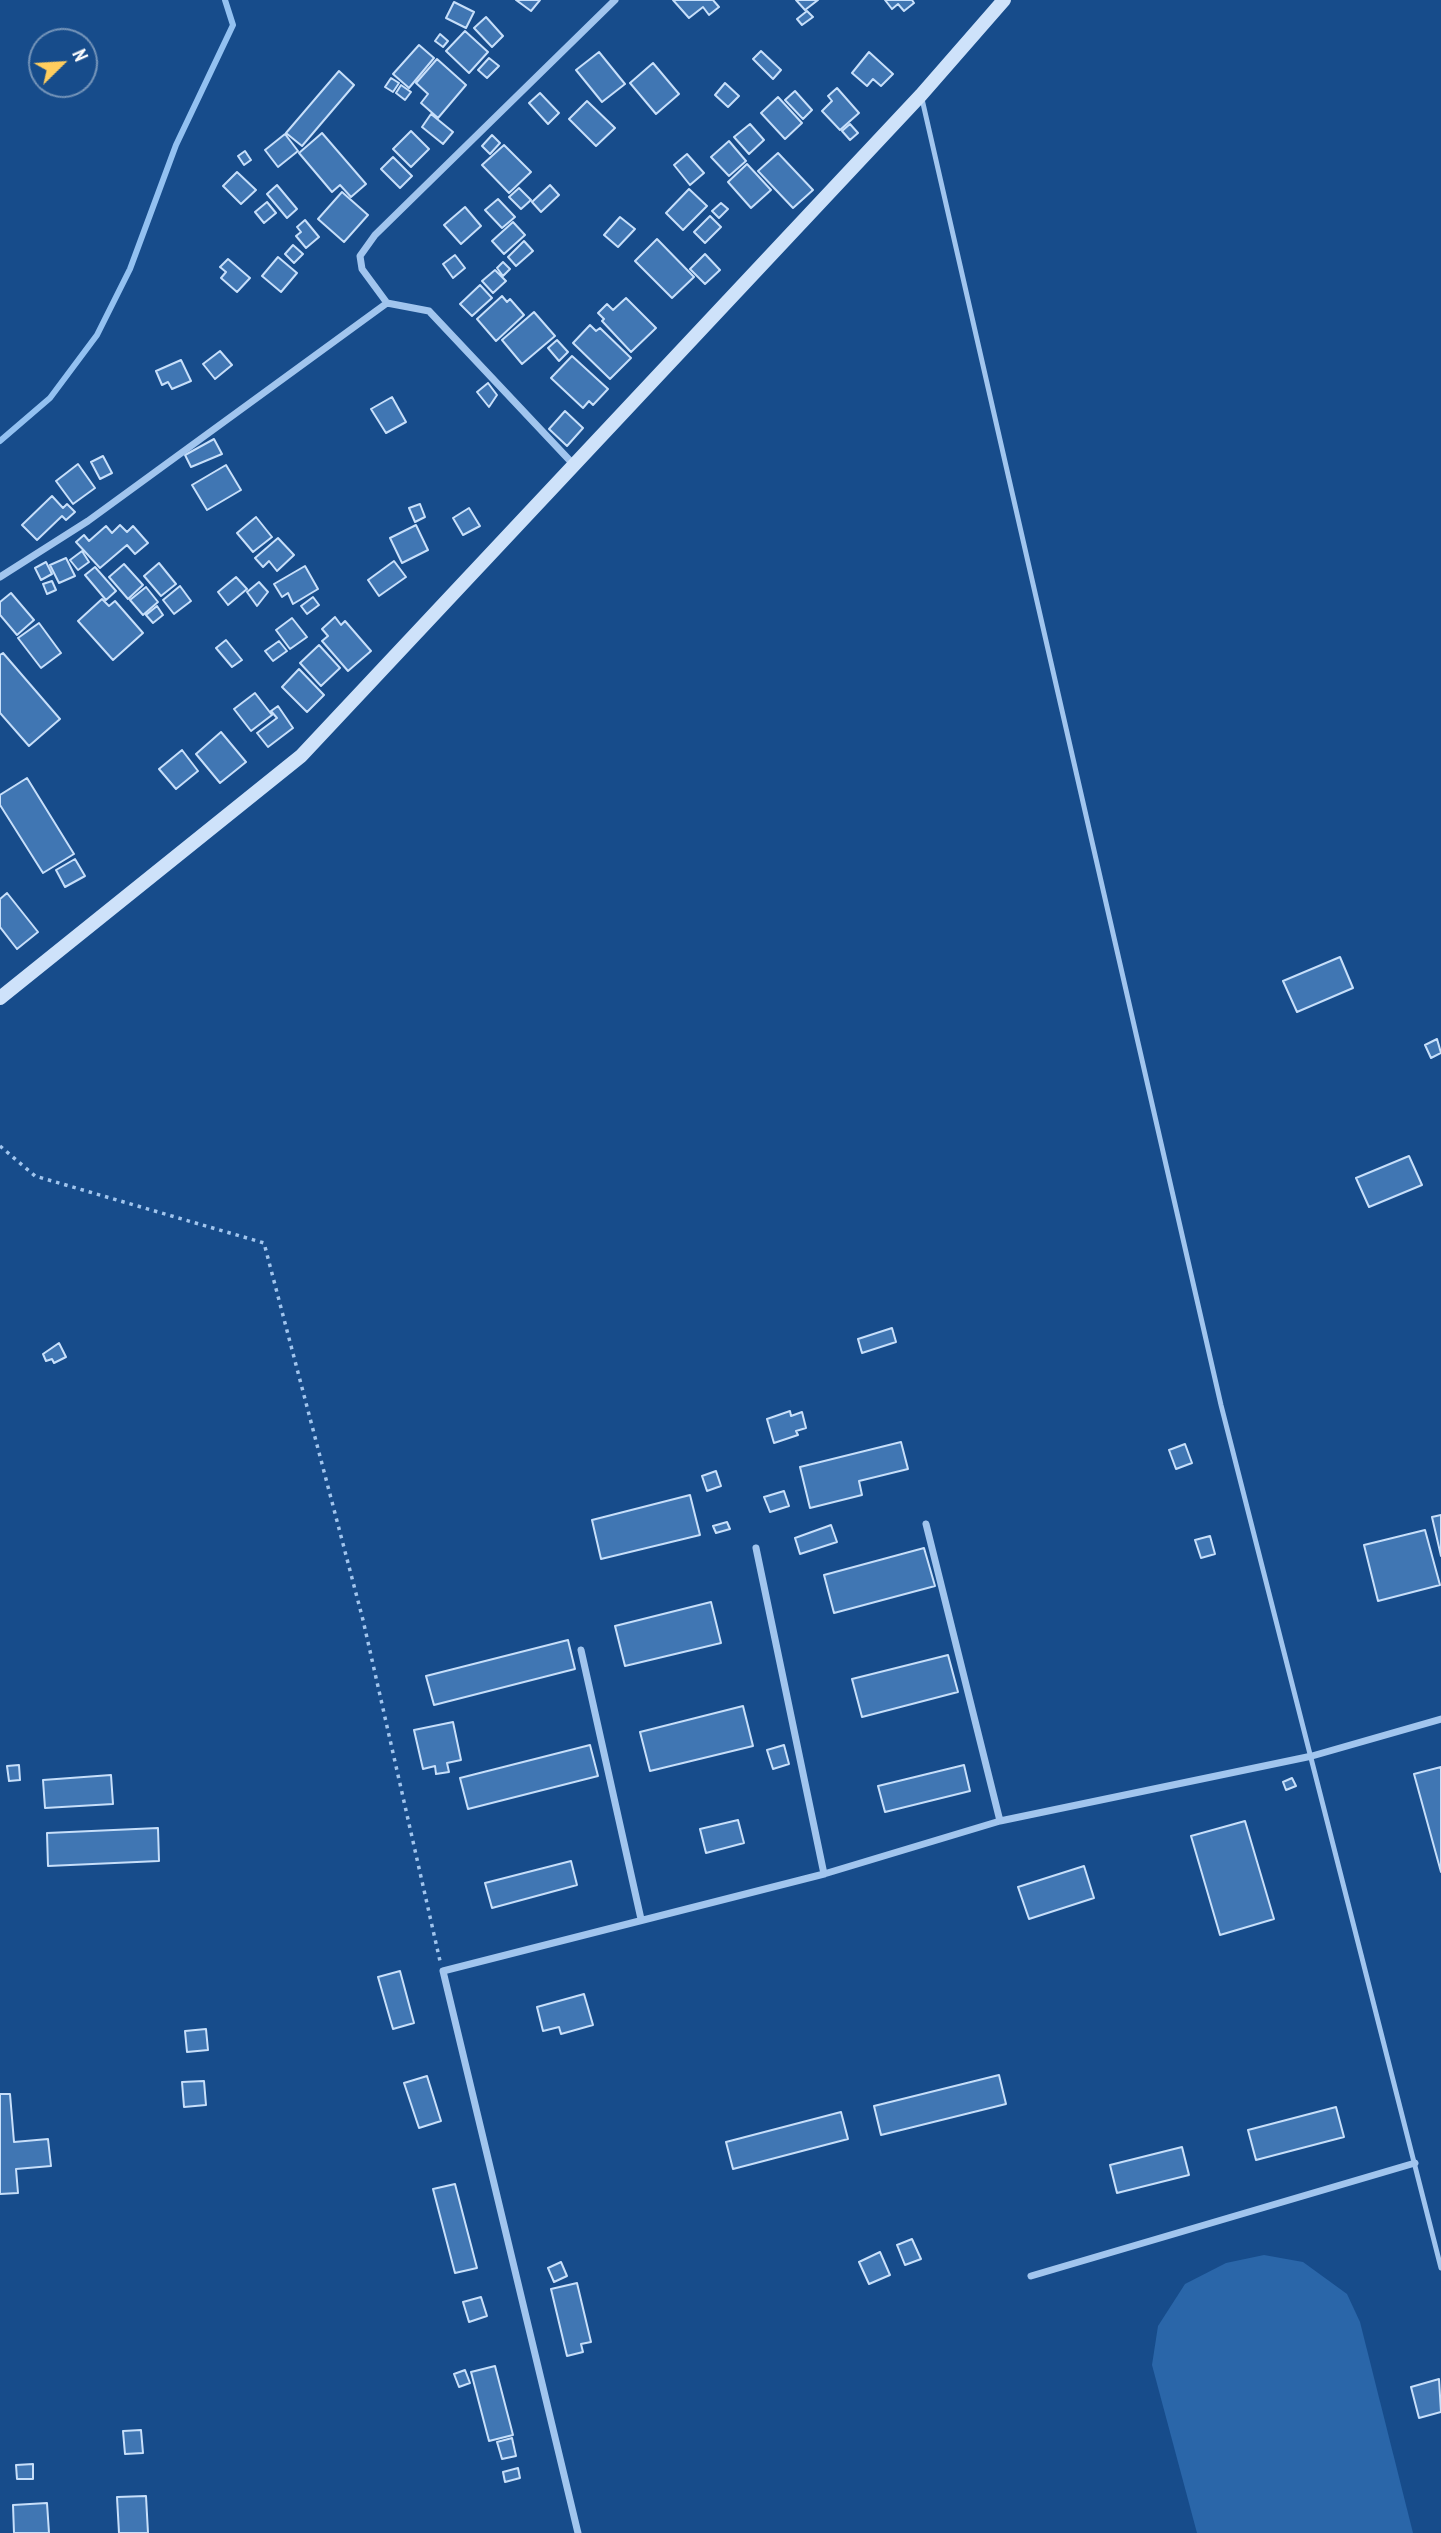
<!DOCTYPE html>
<html>
<head>
<meta charset="utf-8">
<style>
	body { margin:0 }
	#map { position:relative; width:1441px; height:2533px; overflow:hidden; background:#174c8b; font-family:"PT Sans Narrow",sans-serif }
	canvas { display:block }
	.north { position:absolute; left:28px; top:28px; width:70px; height:70px; box-sizing:border-box; background:#174c8b; border:2px solid #7494b9; border-radius:50%; rotate:66deg; font-size:19px; font-weight:700; line-height:28px; text-align:center; color:#fff }
	.north::after { content:''; display:block; margin:auto; width:24px; height:32px; background:#ffcd5e; clip-path:polygon(50% 0,100% 100%,50% 72%,0 100%) }
</style>
</head>
<body>
<div id="map">
<canvas width="1441" height="2533"></canvas>
<div class="north">N</div>
</div>
<script>
const context = document.querySelector('canvas').getContext('2d');
context.lineJoin = 'round';
function paint(path, color) { context.fillStyle = color; context.fill(path, 'evenodd'); }
function trace(path, color, width, dash) { context.strokeStyle = color; context.lineWidth = width; context.lineCap = dash ? 'butt' : 'round'; context.setLineDash(dash || []); context.stroke(path); }
const green = new Path2D(`
	M 1264,2255 L 1303,2262 L 1347,2294 L 1360,2322 L 1413,2533 L 1197,2533 L 1152,2365 L 1158,2326 L 1185,2284 L 1226,2263 Z`);
const stream = new Path2D(`
	M 0,441 L 50,398 L 97,335 L 130,269 L 176,145 L 233,25 L 225,0`);
const building = new Path2D(`
	M 516,0 L 540,0 L 531,11 Z
	M 673,0 L 713,0 L 719,7 L 709,15 L 703,7 L 689,18 Z
	M 796,0 L 818,0 L 805,10 Z
	M 885,0 L 912,0 L 914,3 L 904,11 L 898,4 L 892,9 Z
	M 454,2 L 474,12 L 466,28 L 446,18 Z
	M 807,11 L 813,17 L 802,25 L 797,19 Z
	M 486,17 L 503,36 L 492,47 L 474,28 Z
	M 465,31 L 488,52 L 469,73 L 446,51 Z
	M 440,34 L 448,41 L 443,47 L 435,41 Z
	M 419,45 L 434,58 L 409,88 L 393,74 Z
	M 761,51 L 781,70 L 773,79 L 753,59 Z
	M 599,52 L 625,84 L 602,102 L 576,70 Z
	M 869,52 L 893,74 L 881,86 L 873,79 L 867,86 L 852,73 Z
	M 489,58 L 499,66 L 487,78 L 478,70 Z
	M 437,59 L 466,85 L 438,118 L 421,103 L 428,94 L 416,83 Z
	M 653,63 L 679,94 L 656,114 L 630,83 Z
	M 339,71 L 354,85 L 302,146 L 286,133 Z
	M 391,78 L 399,83 L 393,92 L 385,87 Z
	M 725,83 L 739,96 L 728,107 L 715,95 Z
	M 401,85 L 411,92 L 405,100 L 396,93 Z
	M 837,88 L 859,113 L 840,130 L 822,111 L 832,101 L 828,96 Z
	M 795,91 L 812,110 L 803,119 L 785,100 Z
	M 540,93 L 559,113 L 548,124 L 529,103 Z
	M 778,97 L 802,123 L 785,139 L 761,113 Z
	M 587,101 L 615,128 L 596,146 L 569,119 Z
	M 431,114 L 453,132 L 443,144 L 422,127 Z
	M 750,124 L 764,140 L 749,154 L 734,137 Z
	M 850,124 L 858,133 L 850,140 L 842,131 Z
	M 411,131 L 429,149 L 411,167 L 393,149 Z
	M 322,133 L 366,184 L 351,197 L 340,185 L 332,192 L 299,153 Z
	M 285,134 L 298,151 L 278,167 L 265,150 Z
	M 492,135 L 500,143 L 490,154 L 482,146 Z
	M 729,141 L 746,161 L 729,176 L 711,157 Z
	M 504,145 L 531,172 L 509,193 L 482,165 Z
	M 245,151 L 251,160 L 244,165 L 238,156 Z
	M 778,153 L 813,190 L 793,208 L 758,171 Z
	M 687,154 L 704,173 L 690,185 L 674,165 Z
	M 393,157 L 412,176 L 400,188 L 381,169 Z
	M 747,164 L 771,190 L 751,208 L 728,182 Z
	M 237,172 L 256,190 L 241,204 L 223,186 Z
	M 277,185 L 297,209 L 287,218 L 267,194 Z
	M 550,185 L 559,195 L 541,212 L 532,202 Z
	M 519,188 L 531,200 L 521,209 L 509,197 Z
	M 689,189 L 707,206 L 683,230 L 666,213 Z
	M 342,192 L 368,215 L 344,242 L 318,219 Z
	M 498,199 L 515,217 L 502,228 L 485,210 Z
	M 267,202 L 276,213 L 264,223 L 255,212 Z
	M 721,203 L 728,209 L 719,218 L 712,211 Z
	M 465,207 L 481,226 L 461,244 L 444,225 Z
	M 710,216 L 721,227 L 705,243 L 694,232 Z
	M 620,217 L 635,229 L 618,247 L 604,235 Z
	M 305,220 L 319,237 L 306,248 L 296,236 L 301,232 L 297,227 Z
	M 513,222 L 525,235 L 504,254 L 492,241 Z
	M 657,239 L 694,277 L 672,298 L 635,261 Z
	M 524,241 L 533,251 L 516,266 L 508,257 Z
	M 293,245 L 303,254 L 294,263 L 285,254 Z
	M 705,254 L 720,270 L 705,284 L 690,269 Z
	M 455,255 L 465,268 L 453,278 L 443,264 Z
	M 278,257 L 297,273 L 281,292 L 262,276 Z
	M 228,259 L 250,278 L 237,292 L 221,278 L 226,272 L 220,267 Z
	M 503,262 L 510,269 L 503,276 L 497,268 Z
	M 495,270 L 506,281 L 493,293 L 482,281 Z
	M 480,285 L 492,298 L 472,316 L 460,304 Z
	M 502,296 L 507,302 L 510,299 L 524,315 L 496,341 L 477,319 Z
	M 626,298 L 656,328 L 631,352 L 602,321 L 604,319 L 598,313 L 607,304 L 613,310 Z
	M 534,312 L 555,336 L 522,364 L 502,340 Z
	M 590,325 L 596,331 L 600,328 L 631,358 L 610,379 L 573,343 Z
	M 557,340 L 568,352 L 559,361 L 548,348 Z
	M 220,351 L 232,365 L 215,379 L 203,364 Z
	M 572,356 L 608,389 L 593,405 L 589,401 L 583,408 L 551,378 Z
	M 181,360 L 191,381 L 172,389 L 168,382 L 162,385 L 156,371 Z
	M 488,383 L 497,395 L 489,407 L 477,392 Z
	M 392,397 L 406,422 L 386,433 L 371,409 Z
	M 565,411 L 583,428 L 567,446 L 549,429 Z
	M 214,439 L 222,454 L 191,467 L 185,455 Z
	M 103,456 L 112,473 L 100,479 L 91,462 Z
	M 78,464 L 95,488 L 73,504 L 56,481 Z
	M 226,465 L 241,490 L 207,510 L 192,485 Z
	M 52,496 L 63,508 L 67,504 L 75,512 L 66,520 L 62,516 L 37,540 L 22,525 Z
	M 420,504 L 425,517 L 415,522 L 409,508 Z
	M 469,508 L 480,526 L 463,535 L 453,518 Z
	M 256,517 L 272,537 L 253,552 L 237,533 Z
	M 120,525 L 127,532 L 133,526 L 148,543 L 135,554 L 127,545 L 100,568 L 76,542 L 84,535 L 89,541 L 106,526 L 112,533 Z
	M 416,525 L 428,550 L 402,563 L 390,538 Z
	M 278,538 L 294,555 L 277,571 L 269,561 L 263,567 L 255,558 Z
	M 82,551 L 89,562 L 78,570 L 70,560 Z
	M 66,558 L 75,576 L 59,583 L 50,565 Z
	M 394,561 L 406,577 L 379,596 L 368,580 Z
	M 46,562 L 52,574 L 41,580 L 35,568 Z
	M 159,563 L 176,584 L 161,596 L 144,576 Z
	M 124,564 L 143,585 L 128,599 L 109,577 Z
	M 305,566 L 318,589 L 293,604 L 288,593 L 282,597 L 274,584 Z
	M 95,567 L 116,591 L 106,600 L 85,575 Z
	M 236,577 L 247,589 L 228,605 L 218,592 Z
	M 52,581 L 56,590 L 47,594 L 43,584 Z
	M 259,582 L 268,592 L 257,606 L 247,592 Z
	M 180,586 L 191,601 L 174,614 L 163,600 Z
	M 146,587 L 158,602 L 143,615 L 130,600 Z
	M 11,593 L 34,620 L 17,635 L 0,615 L 0,602 Z
	M 313,597 L 319,605 L 307,614 L 301,606 Z
	M 102,599 L 109,606 L 115,601 L 143,633 L 113,660 L 78,621 Z
	M 157,606 L 163,615 L 153,623 L 146,615 Z
	M 335,617 L 341,625 L 345,621 L 371,651 L 348,671 L 322,641 L 328,636 L 322,629 Z
	M 292,618 L 307,637 L 290,649 L 276,630 Z
	M 39,623 L 61,653 L 41,668 L 18,638 Z
	M 226,640 L 242,660 L 232,667 L 216,648 Z
	M 279,641 L 287,651 L 273,661 L 265,651 Z
	M 319,645 L 340,668 L 321,686 L 300,663 Z
	M 3,653 L 60,719 L 29,746 L 0,713 L 0,655 Z
	M 299,669 L 324,695 L 307,712 L 282,687 Z
	M 255,693 L 272,715 L 251,731 L 234,709 Z
	M 278,706 L 293,728 L 268,747 L 257,733 L 277,718 L 271,711 Z
	M 221,732 L 246,762 L 220,783 L 196,754 Z
	M 182,750 L 198,771 L 176,789 L 159,769 Z
	M 27,778 L 74,854 L 43,873 L 0,805 L 0,795 Z
	M 75,859 L 85,876 L 65,887 L 56,870 Z
	M 7,893 L 38,932 L 17,949 L 0,927 L 0,899 Z
	M 1340,957 L 1353,988 L 1297,1012 L 1283,981 Z
	M 1437,1039 L 1441,1053 L 1431,1058 L 1425,1045 Z
	M 1409,1156 L 1422,1185 L 1369,1207 L 1356,1178 Z
	M 892,1328 L 896,1342 L 862,1353 L 858,1339 Z
	M 59,1343 L 66,1357 L 54,1363 L 52,1359 L 46,1361 L 43,1354 Z
	M 790,1411 L 791,1416 L 802,1412 L 806,1428 L 796,1431 L 798,1435 L 774,1443 L 767,1419 Z
	M 901,1442 L 908,1469 L 859,1481 L 862,1495 L 810,1508 L 800,1467 Z
	M 1185,1444 L 1192,1463 L 1176,1469 L 1169,1450 Z
	M 716,1471 L 721,1486 L 707,1491 L 702,1476 Z
	M 784,1491 L 789,1506 L 770,1512 L 764,1497 Z
	M 690,1495 L 700,1535 L 601,1559 L 592,1520 Z
	M 1441,1515 L 1441,1556 L 1432,1517 Z
	M 727,1522 L 730,1529 L 716,1533 L 713,1526 Z
	M 831,1525 L 837,1542 L 800,1554 L 795,1538 Z
	M 1425,1530 L 1440,1585 L 1378,1601 L 1364,1545 Z
	M 1210,1536 L 1215,1554 L 1201,1558 L 1195,1540 Z
	M 924,1548 L 935,1586 L 834,1613 L 824,1575 Z
	M 711,1602 L 721,1643 L 625,1666 L 615,1626 Z
	M 568,1640 L 575,1669 L 434,1705 L 426,1676 Z
	M 948,1655 L 958,1692 L 862,1717 L 852,1679 Z
	M 743,1706 L 753,1746 L 650,1771 L 640,1732 Z
	M 453,1722 L 461,1760 L 447,1763 L 449,1772 L 436,1774 L 435,1766 L 423,1769 L 414,1730 Z
	M 590,1745 L 598,1776 L 468,1809 L 460,1778 Z
	M 784,1745 L 789,1764 L 773,1769 L 767,1750 Z
	M 19,1765 L 20,1780 L 9,1781 L 7,1766 Z
	M 964,1765 L 970,1791 L 885,1812 L 878,1786 Z
	M 1441,1767 L 1441,1872 L 1414,1774 Z
	M 111,1775 L 113,1804 L 45,1808 L 43,1780 Z
	M 1292,1778 L 1296,1786 L 1286,1790 L 1283,1782 Z
	M 738,1820 L 744,1843 L 706,1853 L 700,1829 Z
	M 1245,1821 L 1274,1919 L 1220,1935 L 1191,1836 Z
	M 158,1828 L 159,1861 L 48,1866 L 47,1833 Z
	M 571,1861 L 577,1885 L 492,1908 L 485,1883 Z
	M 1084,1866 L 1094,1898 L 1029,1919 L 1018,1887 Z
	M 400,1971 L 414,2023 L 393,2029 L 378,1977 Z
	M 584,1994 L 593,2025 L 561,2034 L 559,2027 L 543,2031 L 537,2007 Z
	M 206,2029 L 208,2050 L 187,2052 L 185,2031 Z
	M 999,2075 L 1006,2104 L 881,2135 L 874,2106 Z
	M 427,2076 L 441,2121 L 419,2128 L 404,2083 Z
	M 204,2081 L 206,2105 L 184,2107 L 182,2082 Z
	M 0,2094 L 10,2094 L 14,2142 L 48,2139 L 51,2166 L 16,2169 L 18,2193 L 0,2194 Z
	M 1336,2107 L 1344,2137 L 1256,2160 L 1248,2130 Z
	M 841,2112 L 848,2139 L 733,2169 L 726,2142 Z
	M 1182,2147 L 1189,2175 L 1117,2193 L 1110,2165 Z
	M 455,2184 L 477,2268 L 455,2273 L 433,2189 Z
	M 912,2239 L 921,2259 L 905,2265 L 897,2245 Z
	M 880,2252 L 890,2275 L 869,2284 L 859,2262 Z
	M 561,2262 L 567,2276 L 554,2282 L 548,2268 Z
	M 577,2283 L 591,2342 L 581,2344 L 583,2352 L 567,2356 L 551,2289 Z
	M 481,2297 L 487,2316 L 469,2322 L 463,2302 Z
	M 495,2366 L 513,2435 L 489,2441 L 471,2372 Z
	M 465,2370 L 470,2383 L 459,2387 L 454,2374 Z
	M 1439,2379 L 1441,2412 L 1419,2418 L 1411,2387 Z
	M 141,2430 L 143,2453 L 125,2454 L 123,2431 Z
	M 512,2438 L 516,2456 L 502,2459 L 497,2442 Z
	M 33,2464 L 33,2479 L 17,2479 L 16,2465 Z
	M 518,2468 L 520,2478 L 505,2482 L 503,2472 Z
	M 146,2496 L 148,2533 L 119,2533 L 117,2497 Z
	M 47,2503 L 49,2533 L 14,2533 L 13,2505 Z`);
const path = new Path2D(`
	M 0,1146 L 35,1176 L 264,1243 L 363,1620 L 440,1961`);
const service = new Path2D(`
	M 922,99 L 1221,1405 L 1441,2268`);
const minor = new Path2D(`
	M 387,303 L 362,269 L 360,256 L 375,235 L 615,0
	M 0,577 L 88,521 L 387,303 L 429,311 L 574,465
	M 926,1524 L 1000,1821
	M 756,1548 L 824,1874
	M 581,1650 L 641,1919
	M 1031,2276 L 1415,2163
	M 578,2533 L 443,1971 L 824,1874 L 1000,1821 L 1312,1756 L 1441,1719`);
const secondary = new Path2D(`
	M 0,998 L 301,756 L 921,95 L 1004,0`);
paint(green, '#2a66a9');
trace(stream, '#93c1f1', 6);
paint(building, '#4076b3');
trace(building, '#c7dffa', 2);
trace(path, '#a1c5ee', 3.5, [3.5, 5]);
trace(service, '#a1c5ee', 5);
trace(minor, '#a1c5ee', 7);
trace(secondary, '#cee2fa', 14);
</script>
</body>
</html>
